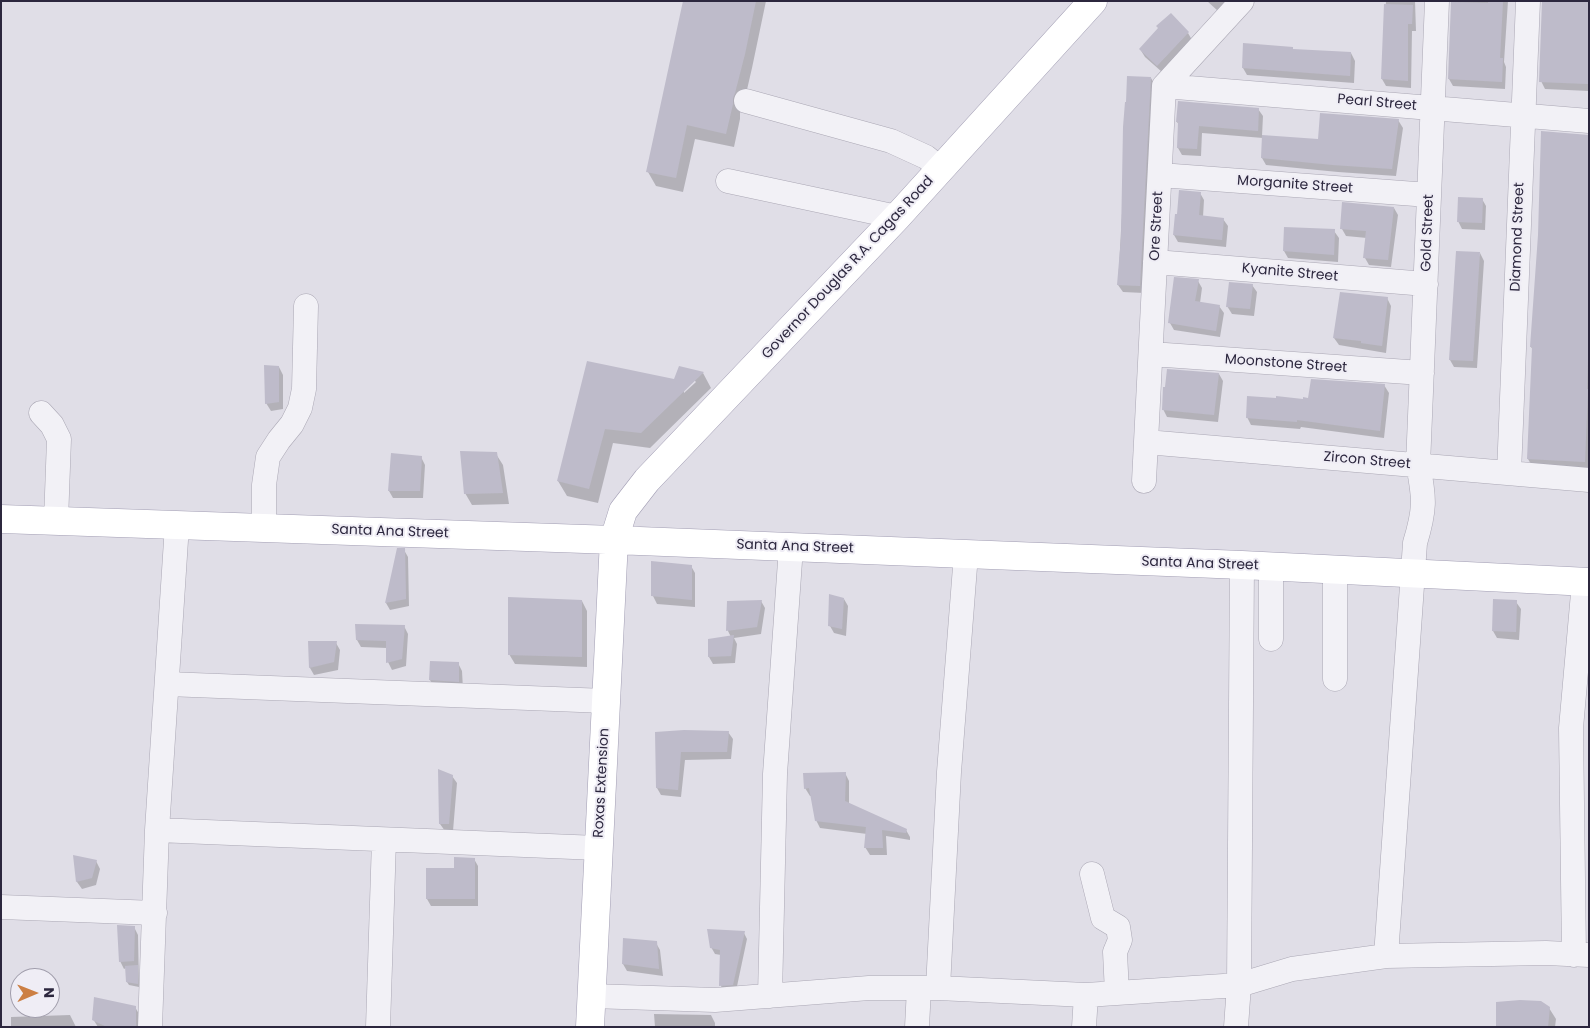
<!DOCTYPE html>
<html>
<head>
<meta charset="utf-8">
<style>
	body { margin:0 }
	#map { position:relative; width:1590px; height:1028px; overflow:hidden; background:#e0dee7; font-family:Poppins,sans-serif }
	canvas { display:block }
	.frame { position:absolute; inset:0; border:2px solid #2c273e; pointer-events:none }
	.north { position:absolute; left:10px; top:968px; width:50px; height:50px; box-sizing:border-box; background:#efedf5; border:1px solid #a19eac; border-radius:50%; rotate:89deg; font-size:14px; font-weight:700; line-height:20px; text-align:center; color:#2c273e }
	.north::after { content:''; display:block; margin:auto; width:18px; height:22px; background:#cc7f43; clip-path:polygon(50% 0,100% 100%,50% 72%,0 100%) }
</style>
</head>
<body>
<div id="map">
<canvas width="1590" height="1028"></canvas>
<div class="frame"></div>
<div class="north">N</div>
</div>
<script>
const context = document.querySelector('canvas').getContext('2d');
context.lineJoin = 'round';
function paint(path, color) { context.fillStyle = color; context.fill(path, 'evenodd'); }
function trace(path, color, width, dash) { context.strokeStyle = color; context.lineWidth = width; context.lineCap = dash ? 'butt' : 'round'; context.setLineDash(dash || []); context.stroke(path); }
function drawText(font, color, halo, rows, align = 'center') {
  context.font = font + ' Poppins,sans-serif'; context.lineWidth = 4; context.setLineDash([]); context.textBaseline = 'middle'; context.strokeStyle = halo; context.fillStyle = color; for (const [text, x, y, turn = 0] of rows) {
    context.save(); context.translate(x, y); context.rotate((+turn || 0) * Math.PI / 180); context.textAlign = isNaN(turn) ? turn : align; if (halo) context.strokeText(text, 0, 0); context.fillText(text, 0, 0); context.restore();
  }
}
const shadow = new Path2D(`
	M 684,1 L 766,1 L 752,68 L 743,107 L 740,113 L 740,119 L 734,147 L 695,139 L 683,192 L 656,186 L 648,172 Z
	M 1207,1 L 1226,1 L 1218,11 Z
	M 1386,1 L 1415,1 L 1416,31 L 1412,31 L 1411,88 L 1386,86 L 1382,79 Z
	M 1453,1 L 1508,1 L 1504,62 L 1506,67 L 1505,89 L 1453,86 L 1449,79 Z
	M 1589,1 L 1589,91 L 1545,89 L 1541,81 Z
	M 1188,33 L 1192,40 L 1162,72 L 1145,57 L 1140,49 Z
	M 1294,51 L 1351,53 L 1355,61 L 1354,83 L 1247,75 L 1243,68 Z
	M 1151,78 L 1155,85 L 1144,293 L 1123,292 L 1118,285 L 1128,104 Z
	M 1258,109 L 1263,116 L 1262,136 L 1319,140 L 1398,120 L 1403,128 L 1396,176 L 1338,172 L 1266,165 L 1262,158 L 1263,138 L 1202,133 L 1201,156 L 1182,155 L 1178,148 L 1179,125 L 1177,122 Z
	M 1589,135 L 1588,469 L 1532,466 L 1528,459 L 1533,350 L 1531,347 Z
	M 1200,193 L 1204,200 L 1203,217 L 1223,219 L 1228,226 L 1226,247 L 1178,242 L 1174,235 L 1178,215 Z
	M 1482,199 L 1486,206 L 1485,230 L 1462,229 L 1458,221 Z
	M 1394,208 L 1398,215 L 1391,267 L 1369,265 L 1365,258 L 1367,238 L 1346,236 L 1342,229 Z
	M 1334,231 L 1339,238 L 1338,262 L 1288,258 L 1284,251 Z
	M 1480,253 L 1484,261 L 1477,368 L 1454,367 L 1450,360 Z
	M 1198,281 L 1202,288 L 1200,303 L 1219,306 L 1224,313 L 1220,337 L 1174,330 L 1170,323 Z
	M 1252,285 L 1257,292 L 1254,316 L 1232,314 L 1227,306 Z
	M 1387,298 L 1391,306 L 1386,353 L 1339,345 L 1334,338 Z
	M 588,362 L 675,381 L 703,373 L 711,388 L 650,448 L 613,443 L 598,503 L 567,496 L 558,481 ZM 694,380 L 696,382 L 684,393 L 684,389 Z
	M 279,367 L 283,375 L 283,409 L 271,411 L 266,403 Z
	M 1219,374 L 1223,381 L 1218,422 L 1167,417 L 1163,409 L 1166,388 Z
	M 1384,385 L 1389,393 L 1384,438 L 1301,427 L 1300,429 L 1251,425 L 1247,417 L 1304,401 Z
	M 496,454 L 503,465 L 509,504 L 472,505 L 465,493 Z
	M 421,457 L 425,465 L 423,498 L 393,498 L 389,491 Z
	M 398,550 L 404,550 L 408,557 L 409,606 L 390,610 L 386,603 Z
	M 691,566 L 695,573 L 695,607 L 657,604 L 653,596 Z
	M 844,599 L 848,606 L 846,636 L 834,633 L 830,626 Z
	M 582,601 L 587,611 L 587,667 L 515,664 L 509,654 Z
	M 761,601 L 765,608 L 761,634 L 734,638 L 737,644 L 735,663 L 713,664 L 709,657 L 709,640 L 731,637 L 728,631 L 728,602 Z
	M 1494,601 L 1516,602 L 1521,609 L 1519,640 L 1497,638 L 1493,631 Z
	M 404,626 L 408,634 L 406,666 L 392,670 L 388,662 L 387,648 L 361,647 L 357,640 Z
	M 310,642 L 336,643 L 340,650 L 338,670 L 314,675 L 310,668 Z
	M 431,662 L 458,663 L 462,671 L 463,689 L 434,687 L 430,680 Z
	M 728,732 L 733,739 L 731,759 L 685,760 L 681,797 L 661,795 L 657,788 L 656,733 Z
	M 845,773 L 849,781 L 849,804 L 906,830 L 910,837 L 910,840 L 886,836 L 887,855 L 870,855 L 865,847 L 867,834 L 820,828 L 816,820 L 811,796 L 810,796 L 805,788 Z
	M 452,776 L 457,783 L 453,831 L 445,831 L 440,824 Z
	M 74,856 L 96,861 L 100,869 L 96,885 L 82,889 L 77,882 Z
	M 474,859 L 478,866 L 478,906 L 431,906 L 427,899 Z
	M 134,927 L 138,935 L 139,987 L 129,985 L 127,982 L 126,968 L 124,969 L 120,961 Z
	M 744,933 L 747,939 L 736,991 L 724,992 L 721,986 L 721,955 L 715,954 L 711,947 Z
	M 656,943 L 660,950 L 663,976 L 627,971 L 623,964 Z
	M 135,1007 L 139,1014 L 140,1027 L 98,1027 L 93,1019 Z
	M 1549,1008 L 1556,1019 L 1555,1027 L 1497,1027 Z
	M 654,1014 L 711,1015 L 715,1023 L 715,1027 L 655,1027 Z
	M 70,1015 L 76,1027 L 11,1027 L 11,1017 Z`);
const building = new Path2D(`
	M 683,1 L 756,1 L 745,54 L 735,93 L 733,98 L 733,104 L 726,134 L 687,125 L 676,178 L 646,172 Z
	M 1488,1 L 1503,1 L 1500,58 L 1503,58 L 1502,82 L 1448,79 L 1451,2 L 1488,3 Z
	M 1542,1 L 1589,1 L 1588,84 L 1539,82 Z
	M 1384,4 L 1413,5 L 1412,24 L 1408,24 L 1408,81 L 1381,79 Z
	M 1171,13 L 1189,32 L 1157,66 L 1139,49 L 1158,28 L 1156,26 Z
	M 1243,43 L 1293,47 L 1293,49 L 1351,52 L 1350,76 L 1242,68 Z
	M 1127,76 L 1151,77 L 1140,286 L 1117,285 L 1121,237 L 1123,127 L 1125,102 L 1126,102 Z
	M 1178,101 L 1259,108 L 1258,131 L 1199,126 L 1197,149 L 1177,148 L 1178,122 L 1176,122 Z
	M 1320,113 L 1399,119 L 1392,169 L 1333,165 L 1261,158 L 1262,135 L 1318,139 Z
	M 1541,131 L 1589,135 L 1589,327 L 1587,389 L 1588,389 L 1585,462 L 1527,459 L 1532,347 L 1530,347 L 1538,235 Z
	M 1179,190 L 1201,192 L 1199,215 L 1224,218 L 1222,240 L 1173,235 L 1175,214 L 1177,214 Z
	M 1458,197 L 1483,198 L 1482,223 L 1457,222 Z
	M 1342,202 L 1394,207 L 1388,260 L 1363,258 L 1366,231 L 1340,229 Z
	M 1284,227 L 1335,229 L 1334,255 L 1283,251 Z
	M 1456,251 L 1480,252 L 1473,361 L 1449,360 Z
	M 1174,277 L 1199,279 L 1195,301 L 1220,305 L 1216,331 L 1168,323 Z
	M 1229,282 L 1253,284 L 1250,309 L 1226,307 Z
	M 1340,292 L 1388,297 L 1382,346 L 1361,343 L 1361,341 L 1333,338 Z
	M 587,361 L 674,379 L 679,366 L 704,372 L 641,433 L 605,429 L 589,489 L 557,481 Z
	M 264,365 L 279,366 L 279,402 L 265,404 Z
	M 1167,369 L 1219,373 L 1214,415 L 1162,410 L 1163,387 L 1165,387 Z
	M 1311,379 L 1385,384 L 1380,431 L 1297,420 L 1297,422 L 1246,418 L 1247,396 L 1276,398 L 1276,396 L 1303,399 L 1303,397 L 1308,398 Z
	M 460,451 L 497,452 L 503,493 L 464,494 Z
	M 391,453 L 422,456 L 420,491 L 388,491 Z
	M 397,548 L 405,548 L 406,599 L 385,603 Z
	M 651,561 L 692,565 L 692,600 L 651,596 Z
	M 829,594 L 844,598 L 842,629 L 828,626 Z
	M 508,597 L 582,600 L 582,657 L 508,655 Z
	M 1493,599 L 1517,600 L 1516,632 L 1492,631 Z
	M 762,600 L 757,627 L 726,631 L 727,601 Z
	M 355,624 L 405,625 L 402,659 L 386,663 L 386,641 L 356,640 Z
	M 734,635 L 731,656 L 708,657 L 708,639 Z
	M 308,641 L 337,641 L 334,662 L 309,668 Z
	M 430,661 L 459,662 L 459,682 L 429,680 Z
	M 684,730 L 729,731 L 727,752 L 681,752 L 678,790 L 656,788 L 655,732 Z
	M 438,769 L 453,775 L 449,824 L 439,824 Z
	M 846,772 L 845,801 L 907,829 L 906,833 L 882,830 L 883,848 L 864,848 L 866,827 L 815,821 L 809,788 L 804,789 L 803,773 Z
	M 73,855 L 97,860 L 92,878 L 76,882 Z
	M 454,857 L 475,858 L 475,899 L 426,899 L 426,868 L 454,868 Z
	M 117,925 L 135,926 L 134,961 L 119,962 Z
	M 707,929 L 745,931 L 733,985 L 719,986 L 720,950 L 710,948 Z
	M 623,938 L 657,941 L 659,969 L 622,964 Z
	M 138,965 L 138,984 L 126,982 L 125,966 Z
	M 94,997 L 136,1006 L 136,1027 L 107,1027 L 92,1020 Z
	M 1520,1000 L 1541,1001 L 1550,1007 L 1548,1027 L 1496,1027 L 1496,1002 Z`);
const minor = new Path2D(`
	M 1164,86 L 1589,121
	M 746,101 L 891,141 L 926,157 L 941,169
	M 1160,175 L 1429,195
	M 728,181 L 897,217
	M 1155,262 L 1426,284
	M 1151,354 L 1422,373
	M 41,413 L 52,425 L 59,439 L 56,521
	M 1146,442 L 1589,480
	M 1509,473 L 1528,1
	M 1144,481 L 1164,86 L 1242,1
	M 264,528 L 264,485 L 268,457 L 279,440 L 292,424 L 300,408 L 304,389 L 306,306
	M 1271,639 L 1271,567
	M 1335,679 L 1335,570
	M 167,684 L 606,701
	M 157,830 L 598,848
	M 1092,874 L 1103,918 L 1118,927 L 1120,940 L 1115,952 L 1117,993
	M 1,907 L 155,913
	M 1574,955 L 1571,728 L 1584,582
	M 1386,956 L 1415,543 C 1425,510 1425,499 1418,465 L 1437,1
	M 938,988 L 949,772 L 966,554
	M 591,996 L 715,1000 L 869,988 L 938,988 L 1086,995 L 1239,985 L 1292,969 L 1386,956 L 1546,953 L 1589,955
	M 770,996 L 775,774 L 791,547
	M 150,1027 L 157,830 L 177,525
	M 378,1027 L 384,840
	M 917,1027 L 919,988
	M 1084,1027 L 1086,995
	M 1236,1027 L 1239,985 L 1242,565`);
const major = new Path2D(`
	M 1,519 L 614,540 L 1242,565 L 1589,582
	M 590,1027 L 614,540 L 623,511 L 647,480 L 897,217 L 1093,1`);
const streetNames = [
	["Pearl Street",1377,103,5],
	["Morganite Street",1295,185,4],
	["Ore Street",1157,226,-87],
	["Gold Street",1428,233,-88],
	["Diamond Street",1518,237,-88],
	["Governor Douglas R.A. Cagas Road",848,268,-47],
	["Kyanite Street",1290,273,5],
	["Moonstone Street",1286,364,4],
	["Zircon Street",1367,461,5],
	["Santa Ana Street",390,532,2],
	["Santa Ana Street",795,547,2],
	["Santa Ana Street",1200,564,2],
	["Roxas Extension",602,783,-87]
];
paint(shadow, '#0003');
paint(building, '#bebbca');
trace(minor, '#aaa7b4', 25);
trace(major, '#a19db3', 29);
trace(minor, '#f2f1f6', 24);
trace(major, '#fff', 28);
drawText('14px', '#2c273e', '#efedf5', streetNames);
</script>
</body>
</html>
